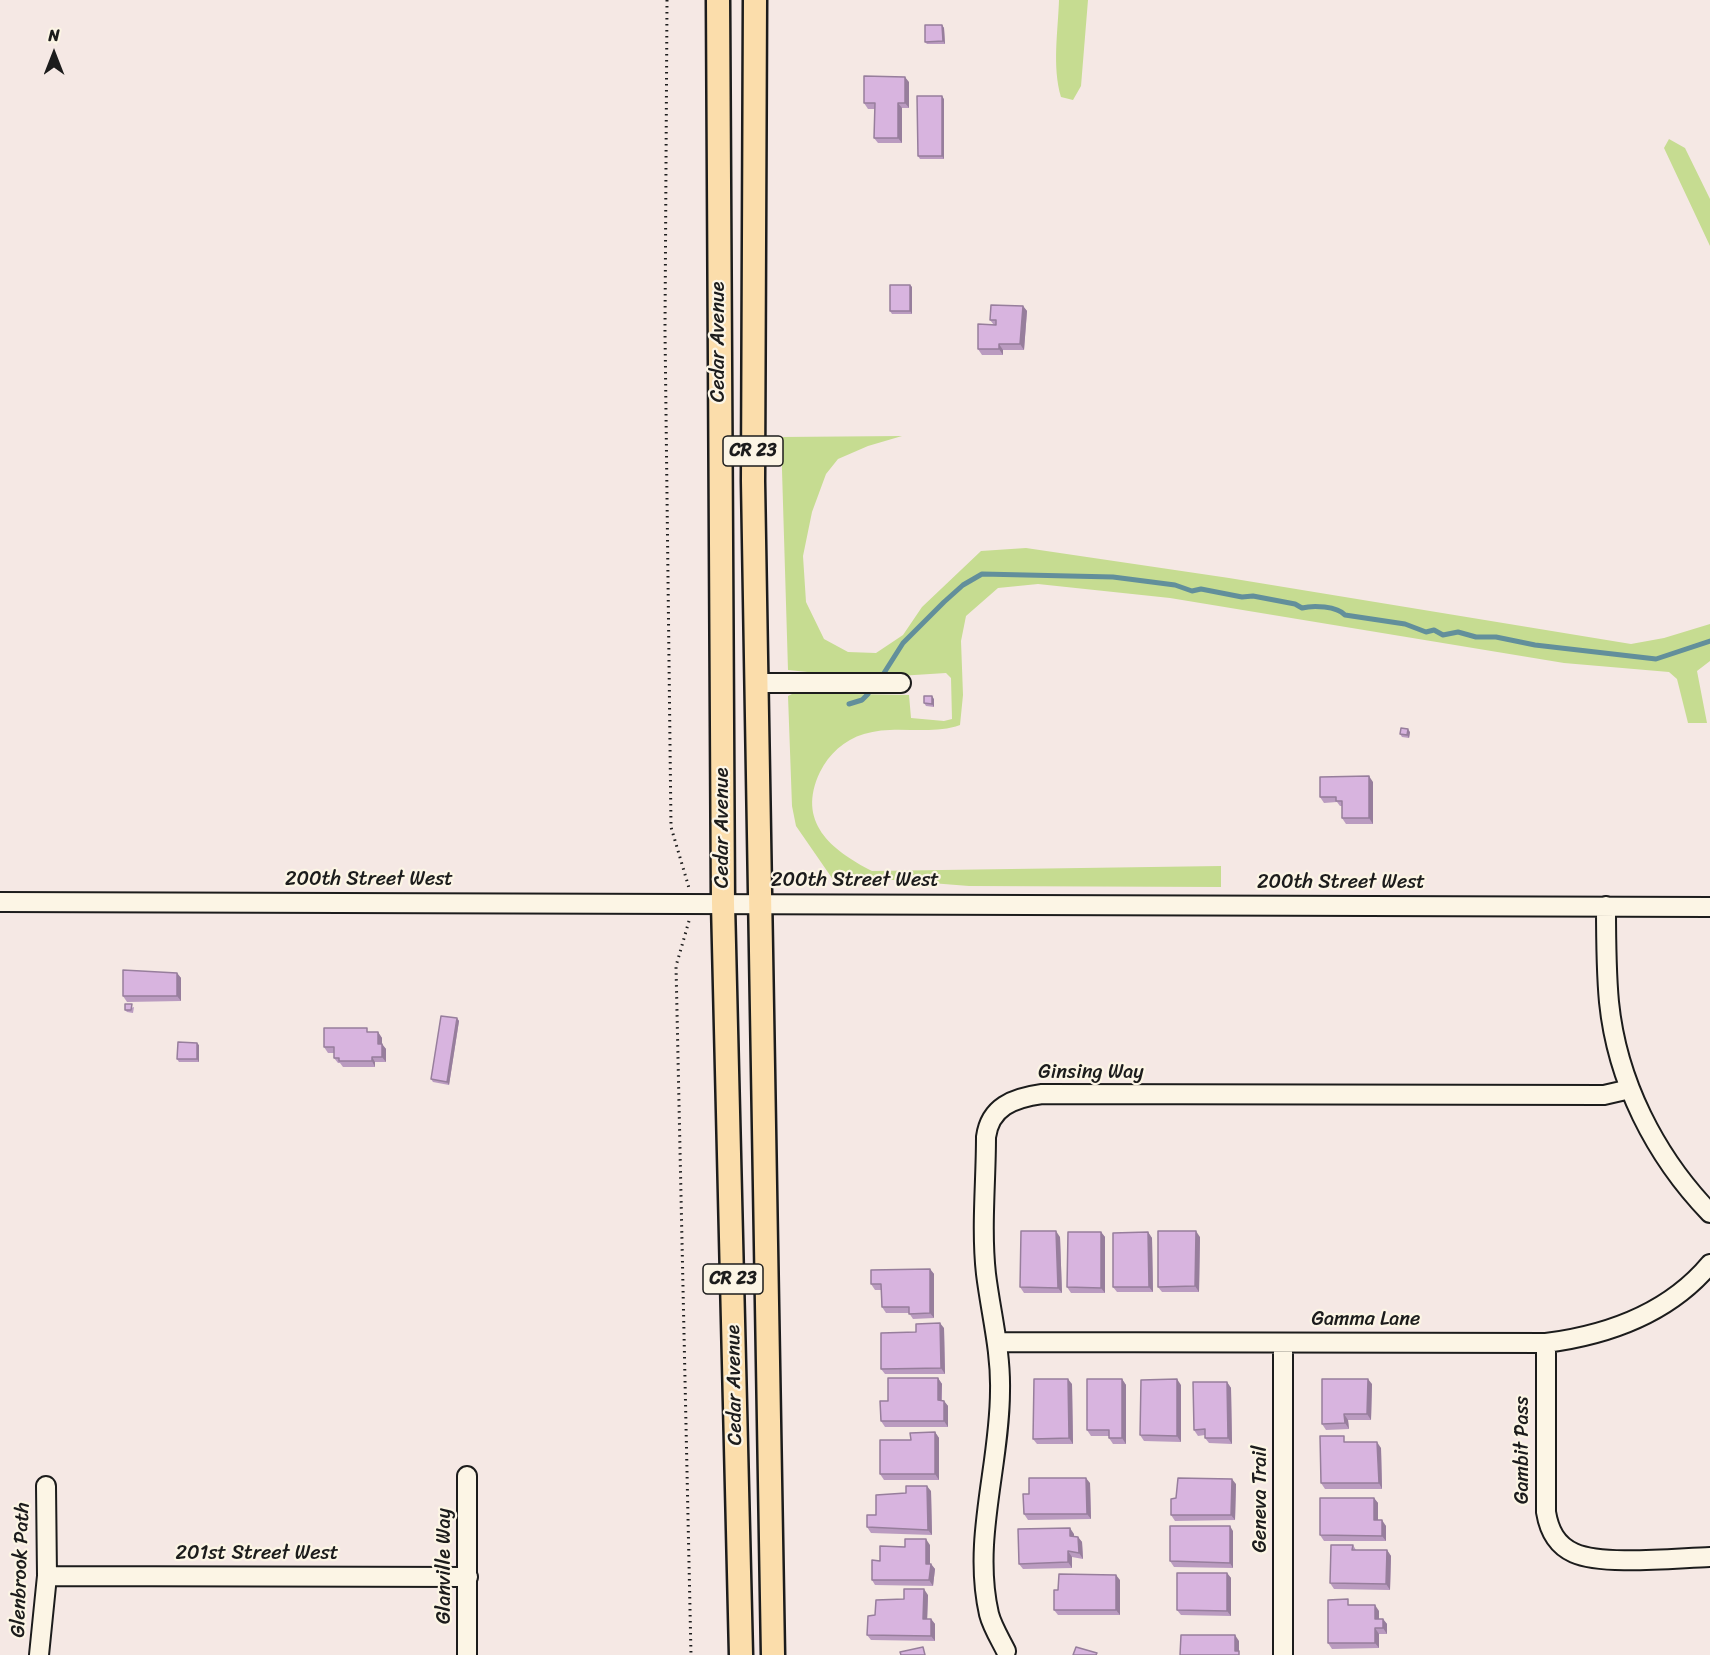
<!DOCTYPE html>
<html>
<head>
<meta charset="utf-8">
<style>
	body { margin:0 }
	#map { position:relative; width:1710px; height:1655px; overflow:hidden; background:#f5e8e4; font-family:Sriracha,sans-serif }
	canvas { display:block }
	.north { position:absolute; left:24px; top:24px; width:60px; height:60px; -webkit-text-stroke:4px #fcf5e5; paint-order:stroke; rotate:0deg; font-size:16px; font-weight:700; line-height:24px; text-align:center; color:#1c1c1c }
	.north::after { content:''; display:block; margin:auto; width:21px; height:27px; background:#1c1c1c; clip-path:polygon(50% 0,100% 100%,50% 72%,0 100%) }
</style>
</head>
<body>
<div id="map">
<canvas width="1710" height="1655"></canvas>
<div class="north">N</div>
</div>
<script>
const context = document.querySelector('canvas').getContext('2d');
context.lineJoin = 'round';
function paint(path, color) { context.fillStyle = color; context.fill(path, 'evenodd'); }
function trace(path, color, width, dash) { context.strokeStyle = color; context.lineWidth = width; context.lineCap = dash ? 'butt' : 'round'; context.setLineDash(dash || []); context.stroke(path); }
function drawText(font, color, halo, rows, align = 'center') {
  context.font = font + ' Sriracha,sans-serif'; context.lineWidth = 4.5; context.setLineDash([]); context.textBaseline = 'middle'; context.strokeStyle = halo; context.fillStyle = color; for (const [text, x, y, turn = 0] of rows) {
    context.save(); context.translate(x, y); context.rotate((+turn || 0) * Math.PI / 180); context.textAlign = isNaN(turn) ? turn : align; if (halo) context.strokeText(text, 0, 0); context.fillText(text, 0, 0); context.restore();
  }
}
const green = new Path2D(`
	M 1059,0 L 1088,0 L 1081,86 L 1073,100 L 1061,97 C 1052,66 1058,32 1059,0 Z
	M 1669,139 L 1685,148 L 1710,199 L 1710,246 L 1664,148 Z
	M 902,436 L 868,446 L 838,459 L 826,474 L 812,512 L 803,556 L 806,602 L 824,639 L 848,652 L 876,653 L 903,635 L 922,607 L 981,551 L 1026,548 L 1229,578 L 1631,644 L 1664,638 L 1710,624 L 1710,661 L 1697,671 L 1707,723 L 1688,723 L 1677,679 L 1669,672 L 1564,663 L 1170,598 L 1038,584 L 998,588 L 966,616 L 961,641 L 963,695 L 960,725 C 930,736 895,724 864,734 C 844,740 829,754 820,772 C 796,822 831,850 872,871 L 1221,866 L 1221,887 L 969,886 L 868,878 L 834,881 L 796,826 L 792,806 L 788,696 L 794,693 L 909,695 L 911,718 L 944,721 L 952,719 L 951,678 L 946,673 L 867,678 L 788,670 L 781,437 Z`);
const stream = new Path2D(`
	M 884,673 L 903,643 L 944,602 L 963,585 L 982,574 L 1113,577 L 1175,585 L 1192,591 L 1201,589 L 1242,597 L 1253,596 L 1295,604 L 1302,608 C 1313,605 1337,606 1345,615 L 1405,624 L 1426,632 L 1434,630 L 1443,635 L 1458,632 L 1476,637 L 1496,637 L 1535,645 L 1656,659 L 1710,641
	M 849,704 L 862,700 L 868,694`);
const path = new Path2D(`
	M 667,0 L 665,330 L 671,827 L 689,888
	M 689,921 L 676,966 L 691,1655`);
const minor = new Path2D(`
	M 757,683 L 901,683
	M 0,902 L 1710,907
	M 1606,906 C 1606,938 1606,970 1609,1002 C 1617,1081 1655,1156 1710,1213
	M 998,1342 L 1546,1343 C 1608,1335 1669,1313 1710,1264
	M 1283,1343 L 1283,1655
	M 1546,1343 L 1546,1512 C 1549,1530 1556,1545 1574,1553 C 1603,1566 1676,1558 1710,1557
	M 467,1476 L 467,1655
	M 47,1576 L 468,1577
	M 1006,1651 C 1000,1639 992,1626 989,1614 C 972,1540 1000,1465 1000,1391 C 1001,1351 991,1314 986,1274 C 981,1229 986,1182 986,1137 C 990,1107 1013,1098 1042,1094 L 1604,1095 L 1630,1089
	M 39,1655 L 47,1576 L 46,1486`);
const major = new Path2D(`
	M 718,0 L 723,903 L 741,1655
	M 755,0 L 753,481 L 773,1655`);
const wall = new Path2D(`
	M 942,25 L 944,28 L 945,44 L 927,44 L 925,42 Z
	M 909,82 L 909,108 L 902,108 L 902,143 L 878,143 L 874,138 L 875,109 L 868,109 L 864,103 Z
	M 944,99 L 944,159 L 920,159 L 918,156 Z
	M 910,285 L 912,287 L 912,314 L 892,314 L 890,311 Z
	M 1023,306 L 1027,311 L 1024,350 L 1003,350 L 1003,355 L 982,355 L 978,349 L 994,325 L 990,320 Z
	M 934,699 L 934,707 L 926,706 L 924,703 Z
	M 1410,732 L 1409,738 L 1402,737 L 1400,734 Z
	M 1373,782 L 1373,824 L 1346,824 L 1342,818 L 1342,806 L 1340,806 L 1337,802 L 1324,803 L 1320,797 Z
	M 177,973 L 181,978 L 181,1001 L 127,1002 L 123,996 Z
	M 134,1007 L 133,1013 L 127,1012 L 125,1010 Z
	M 457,1018 L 459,1021 L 449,1085 L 433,1082 L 431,1079 Z
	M 370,1032 L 378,1032 L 382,1038 L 382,1044 L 386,1049 L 386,1062 L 375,1062 L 375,1067 L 343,1067 L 340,1063 L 338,1063 L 334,1058 L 334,1053 L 328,1053 L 324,1047 Z
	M 199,1045 L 199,1062 L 179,1062 L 177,1059 Z
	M 1101,1232 L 1105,1237 L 1105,1293 L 1071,1293 L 1067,1287 Z
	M 1148,1232 L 1152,1238 L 1153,1292 L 1117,1292 L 1113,1287 Z
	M 1060,1237 L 1062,1293 L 1024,1293 L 1020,1287 Z
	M 1200,1237 L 1199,1292 L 1162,1292 L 1158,1287 Z
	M 930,1269 L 934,1274 L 934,1318 L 913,1319 L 909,1313 L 886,1313 L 882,1307 L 881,1290 L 875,1290 L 871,1284 Z
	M 944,1328 L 945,1374 L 885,1374 L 881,1369 L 916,1332 Z
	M 938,1378 L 942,1384 L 942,1400 L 944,1401 L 948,1406 L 948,1427 L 885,1427 L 881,1421 L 888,1401 Z
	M 1122,1379 L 1126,1385 L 1126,1444 L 1113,1444 L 1109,1438 L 1109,1436 L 1091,1436 L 1087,1430 Z
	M 1227,1382 L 1231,1388 L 1232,1444 L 1209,1443 L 1205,1438 L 1205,1435 L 1198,1436 L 1194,1430 Z
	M 1072,1384 L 1073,1444 L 1037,1444 L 1033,1439 Z
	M 1372,1384 L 1371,1420 L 1348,1420 L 1349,1429 L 1326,1430 L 1322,1424 Z
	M 1181,1385 L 1181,1442 L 1144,1441 L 1140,1435 Z
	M 935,1432 L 939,1438 L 939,1480 L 884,1480 L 880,1474 L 911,1440 Z
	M 1348,1442 L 1381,1448 L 1382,1489 L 1325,1489 L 1321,1483 Z
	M 1090,1483 L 1091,1519 L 1028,1520 L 1024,1514 L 1029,1494 Z
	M 1236,1484 L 1235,1520 L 1175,1521 L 1171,1515 L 1176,1498 Z
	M 931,1491 L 932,1535 L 871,1533 L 867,1527 L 876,1515 L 906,1493 Z
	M 1374,1498 L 1378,1503 L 1378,1520 L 1386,1526 L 1386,1541 L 1324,1541 L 1320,1535 Z
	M 1233,1531 L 1233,1568 L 1174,1567 L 1170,1561 Z
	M 1074,1534 L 1074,1537 L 1078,1537 L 1082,1542 L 1083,1559 L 1072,1557 L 1072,1568 L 1023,1569 L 1019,1564 Z
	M 930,1545 L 930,1564 L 931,1564 L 935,1569 L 933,1586 L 875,1585 L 872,1580 L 880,1561 L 905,1547 Z
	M 1353,1545 L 1356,1550 L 1387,1550 L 1391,1556 L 1390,1590 L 1334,1589 L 1330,1583 Z
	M 1227,1573 L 1231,1578 L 1231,1616 L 1181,1615 L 1177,1610 Z
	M 1120,1580 L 1120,1615 L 1058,1615 L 1054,1610 L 1058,1590 Z
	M 928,1595 L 927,1619 L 931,1619 L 935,1624 L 935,1641 L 871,1640 L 867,1635 L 875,1615 L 904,1599 Z
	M 1352,1605 L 1379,1611 L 1379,1619 L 1383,1619 L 1387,1624 L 1387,1634 L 1379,1634 L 1379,1648 L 1332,1649 L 1328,1643 Z`);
const shadedWall = new Path2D(`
	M 942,25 L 944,28 L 945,44 L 943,41 Z
	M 905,77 L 909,82 L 909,108 L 905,103 Z
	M 942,96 L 944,99 L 944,159 L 942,156 Z
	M 898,103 L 902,108 L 902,143 L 898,138 Z
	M 910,285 L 912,287 L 912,314 L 910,311 Z
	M 1023,306 L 1027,311 L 1024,350 L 1020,344 Z
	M 999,344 L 1003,350 L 1003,355 L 999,349 Z
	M 932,696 L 934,699 L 934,707 L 932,704 Z
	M 1408,729 L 1410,732 L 1409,738 L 1407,735 Z
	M 1369,776 L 1373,782 L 1373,824 L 1369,818 Z
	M 177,973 L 181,978 L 181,1001 L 177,996 Z
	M 457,1018 L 459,1021 L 449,1085 L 447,1082 Z
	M 378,1032 L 382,1038 L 382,1044 L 386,1049 L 386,1062 L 382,1057 L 378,1044 Z
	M 197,1043 L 199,1045 L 199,1062 L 197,1059 Z
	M 372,1057 L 375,1062 L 375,1067 L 372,1061 Z
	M 1056,1231 L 1060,1237 L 1062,1293 L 1058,1288 Z
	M 1196,1231 L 1200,1237 L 1199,1292 L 1195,1286 Z
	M 1101,1232 L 1105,1237 L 1105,1293 L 1101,1288 Z
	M 1148,1232 L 1152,1238 L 1153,1292 L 1149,1287 Z
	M 930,1269 L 934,1274 L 934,1318 L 930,1313 Z
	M 940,1323 L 944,1328 L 945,1374 L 941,1368 Z
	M 938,1378 L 942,1384 L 941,1405 L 938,1400 Z
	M 1068,1379 L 1072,1384 L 1073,1444 L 1069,1438 Z
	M 1122,1379 L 1126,1385 L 1126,1444 L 1122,1438 Z
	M 1177,1379 L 1181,1385 L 1181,1442 L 1177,1436 Z
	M 1368,1379 L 1372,1384 L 1371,1420 L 1367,1414 Z
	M 1227,1382 L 1231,1388 L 1232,1444 L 1228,1438 Z
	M 944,1401 L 948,1406 L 948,1427 L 944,1421 Z
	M 1344,1414 L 1348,1420 L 1349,1429 L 1345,1423 Z
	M 935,1432 L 939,1438 L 939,1480 L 935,1474 Z
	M 1377,1442 L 1381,1448 L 1382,1489 L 1379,1483 Z
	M 1086,1478 L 1090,1483 L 1091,1519 L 1087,1514 Z
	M 1232,1479 L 1236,1484 L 1235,1520 L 1231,1515 Z
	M 927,1486 L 931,1491 L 932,1535 L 928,1530 Z
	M 1374,1498 L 1378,1503 L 1378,1526 L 1374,1520 Z
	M 1382,1520 L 1386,1526 L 1386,1541 L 1382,1536 Z
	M 1230,1526 L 1233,1531 L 1233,1568 L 1230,1563 Z
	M 1070,1528 L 1074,1534 L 1074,1542 L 1070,1536 Z
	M 1078,1537 L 1082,1542 L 1083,1559 L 1079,1553 Z
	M 926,1539 L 930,1545 L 930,1569 L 926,1564 Z
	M 1387,1550 L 1391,1556 L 1390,1590 L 1386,1584 Z
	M 1068,1551 L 1072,1557 L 1072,1568 L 1068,1562 Z
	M 931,1564 L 935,1569 L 933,1586 L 929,1580 Z
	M 1227,1573 L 1231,1578 L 1231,1616 L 1227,1611 Z
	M 1116,1575 L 1120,1580 L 1120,1615 L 1116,1610 Z
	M 924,1589 L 928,1595 L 927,1624 L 923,1619 Z
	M 1375,1605 L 1379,1611 L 1379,1624 L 1375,1619 Z
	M 931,1619 L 935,1624 L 935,1641 L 931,1636 Z
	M 1383,1619 L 1387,1624 L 1387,1634 L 1383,1628 Z
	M 1375,1628 L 1379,1634 L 1379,1648 L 1375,1643 Z
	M 1235,1635 L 1239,1641 L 1239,1655 L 1235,1651 Z`);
const building = new Path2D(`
	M 925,25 L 942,25 L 943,41 L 925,42 Z
	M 864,76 L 905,77 L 905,103 L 898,103 L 898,138 L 874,138 L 875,103 L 864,103 Z
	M 917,96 L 942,96 L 942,156 L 918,156 Z
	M 890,285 L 910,285 L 910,311 L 890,311 Z
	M 991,305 L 1023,306 L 1020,344 L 999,344 L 999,349 L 978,349 L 978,324 L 996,325 L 996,320 L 990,320 Z
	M 924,696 L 932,696 L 932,704 L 924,703 Z
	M 1401,728 L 1408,729 L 1407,735 L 1400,734 Z
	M 1369,776 L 1369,818 L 1342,818 L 1342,801 L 1336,801 L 1336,797 L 1320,797 L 1320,777 Z
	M 123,970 L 177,973 L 177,996 L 123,996 Z
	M 125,1004 L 132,1004 L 131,1010 L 125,1010 Z
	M 441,1016 L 457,1018 L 447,1082 L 431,1079 Z
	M 324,1028 L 367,1028 L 367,1032 L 378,1032 L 378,1044 L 382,1044 L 382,1057 L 372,1057 L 372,1061 L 339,1061 L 339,1058 L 334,1058 L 334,1047 L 324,1047 Z
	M 178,1042 L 197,1043 L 197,1059 L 177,1059 Z
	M 1021,1231 L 1056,1231 L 1058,1288 L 1020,1287 Z
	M 1158,1231 L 1196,1231 L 1195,1286 L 1158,1287 Z
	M 1068,1232 L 1101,1232 L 1101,1288 L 1067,1287 Z
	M 1148,1232 L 1149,1287 L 1113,1287 L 1113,1233 Z
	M 930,1269 L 930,1313 L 909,1314 L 909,1307 L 882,1307 L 881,1284 L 871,1284 L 871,1270 Z
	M 940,1323 L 941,1368 L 881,1369 L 881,1333 L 916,1332 L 916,1324 Z
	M 888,1378 L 938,1378 L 938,1400 L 944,1401 L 944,1421 L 881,1421 L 880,1401 L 888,1401 Z
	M 1034,1379 L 1068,1379 L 1069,1438 L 1033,1439 Z
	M 1087,1379 L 1122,1379 L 1122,1438 L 1109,1438 L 1109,1430 L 1087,1430 Z
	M 1177,1379 L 1177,1436 L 1140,1435 L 1141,1380 Z
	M 1322,1379 L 1368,1379 L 1367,1414 L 1344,1414 L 1345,1423 L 1322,1424 Z
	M 1193,1382 L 1227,1382 L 1228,1438 L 1205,1438 L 1205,1429 L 1194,1430 Z
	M 935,1432 L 935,1474 L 880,1474 L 880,1440 L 911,1440 L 910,1433 Z
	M 1320,1436 L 1344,1436 L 1344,1442 L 1377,1442 L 1379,1483 L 1321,1483 Z
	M 1029,1478 L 1086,1478 L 1087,1514 L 1024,1514 L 1023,1494 L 1029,1494 Z
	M 1178,1478 L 1232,1479 L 1231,1515 L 1171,1515 L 1171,1499 L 1176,1498 Z
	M 906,1486 L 927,1486 L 928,1530 L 867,1527 L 867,1515 L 876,1515 L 876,1495 L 906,1493 Z
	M 1320,1498 L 1374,1498 L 1374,1520 L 1382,1520 L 1382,1536 L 1320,1535 Z
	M 1170,1526 L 1230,1526 L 1230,1563 L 1170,1561 Z
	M 1070,1528 L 1070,1536 L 1078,1537 L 1079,1553 L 1068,1551 L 1068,1562 L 1019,1564 L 1018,1529 Z
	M 905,1539 L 926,1539 L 926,1564 L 931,1564 L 929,1580 L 872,1580 L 872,1560 L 880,1561 L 880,1546 L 905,1547 Z
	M 1331,1545 L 1353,1545 L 1352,1550 L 1387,1550 L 1386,1584 L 1330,1583 Z
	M 1177,1573 L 1227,1573 L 1227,1611 L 1177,1610 Z
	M 1059,1574 L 1116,1575 L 1116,1610 L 1054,1610 L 1054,1590 L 1058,1590 Z
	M 904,1589 L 924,1589 L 923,1619 L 931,1619 L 931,1636 L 867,1635 L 868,1616 L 875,1615 L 876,1600 L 904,1599 Z
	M 1348,1599 L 1348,1605 L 1375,1605 L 1375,1619 L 1383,1619 L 1383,1628 L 1375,1628 L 1375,1643 L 1328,1643 L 1328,1600 Z
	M 1181,1635 L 1235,1635 L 1235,1651 L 1239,1651 L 1239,1655 L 1180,1655 Z
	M 923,1647 L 925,1655 L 901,1655 L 900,1652 Z
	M 1076,1647 L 1097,1653 L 1096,1655 L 1073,1655 Z`);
const shields = [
	[753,451,60],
	[733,1279,60]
];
const shieldNames = [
	["CR 23",753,451],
	["CR 23",733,1279]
];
const streetNames = [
	["Cedar Avenue",719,342,-90],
	["Cedar Avenue",723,828,-90],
	["200th Street West",369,880],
	["200th Street West",855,881],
	["200th Street West",1341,883],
	["Ginsing Way",1091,1073],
	["Gamma Lane",1366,1320],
	["Cedar Avenue",735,1385,-91],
	["Gambit Pass",1523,1450,-90],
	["Geneva Trail",1261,1499,-90],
	["201st Street West",257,1554],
	["Glanville Way",445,1566,-90],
	["Glenbrook Path",21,1570,-88]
];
paint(green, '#c6dc91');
trace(stream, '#628f9b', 5);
trace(minor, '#1c1c1c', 22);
trace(major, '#1c1c1c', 27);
trace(path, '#1c1c1c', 3, [1.5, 4.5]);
trace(minor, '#fcf5e5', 18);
trace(major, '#fbddab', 22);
paint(wall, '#ba9bc0');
paint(shadedWall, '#977e9c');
paint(building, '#d8b4df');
trace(building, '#977e9c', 1.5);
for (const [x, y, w] of shields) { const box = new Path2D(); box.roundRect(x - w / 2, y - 15, w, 30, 4.5); context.fillStyle = '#fcf5e5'; context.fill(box); trace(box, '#1c1c1c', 1.5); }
drawText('bold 18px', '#1c1c1c', null, shieldNames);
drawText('20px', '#1c1c1c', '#fcf5e5', streetNames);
</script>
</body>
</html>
